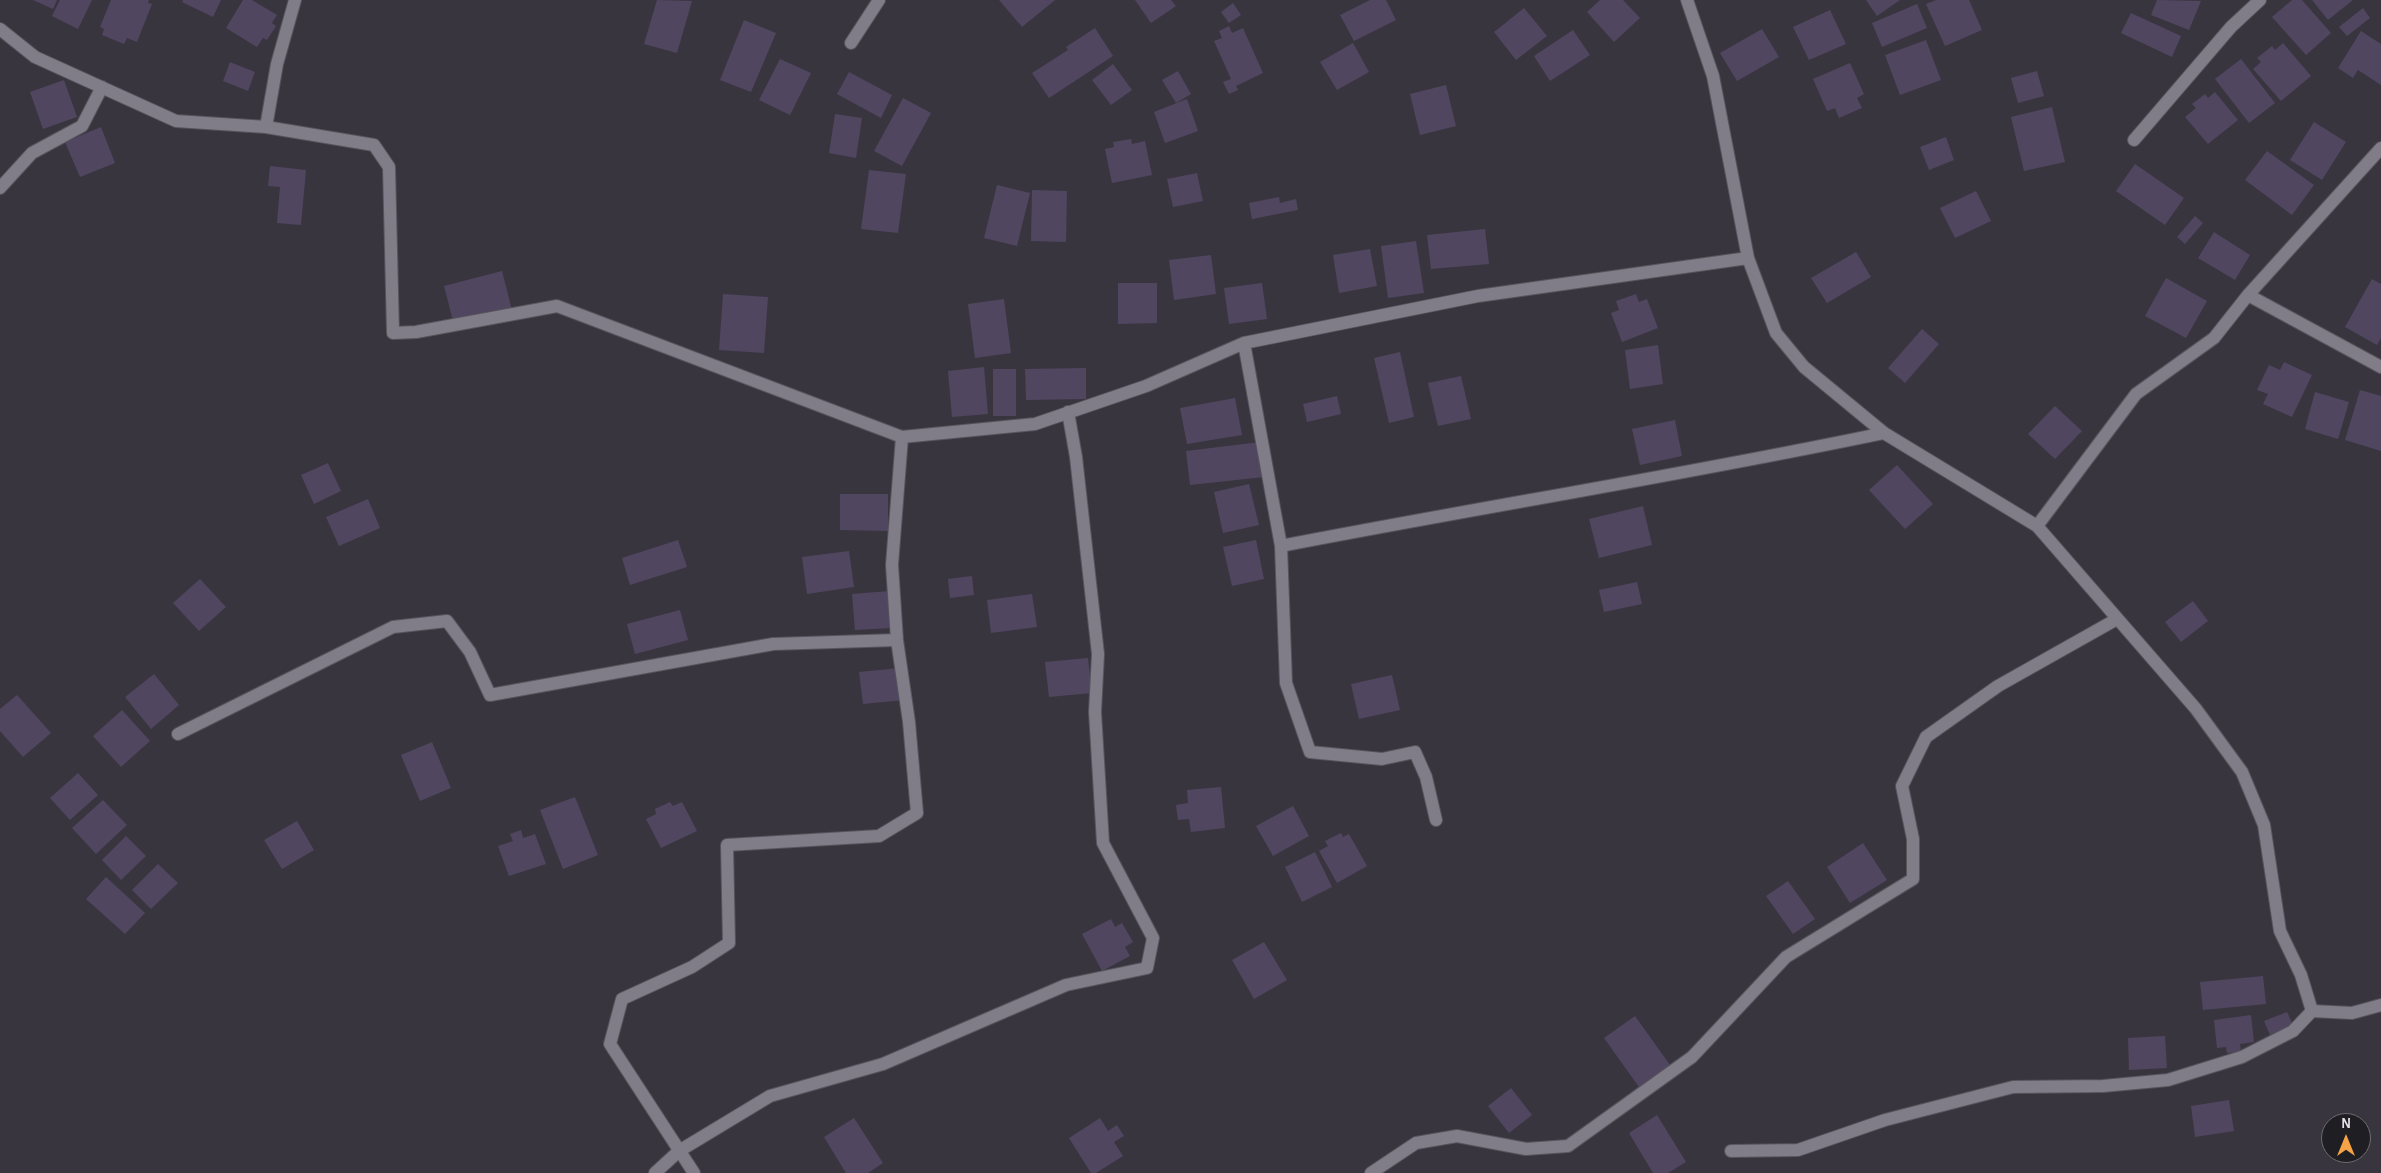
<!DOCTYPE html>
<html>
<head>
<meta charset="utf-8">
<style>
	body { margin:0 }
	#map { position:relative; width:2381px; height:1173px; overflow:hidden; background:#39353f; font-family:"Alegreya Sans",sans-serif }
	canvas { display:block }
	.north { position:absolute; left:2321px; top:1113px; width:50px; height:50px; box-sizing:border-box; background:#1f1e22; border:1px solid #6e6c71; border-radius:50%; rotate:0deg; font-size:14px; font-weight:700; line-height:20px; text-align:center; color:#e4e1e8 }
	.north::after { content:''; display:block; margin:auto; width:18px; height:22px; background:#f6a247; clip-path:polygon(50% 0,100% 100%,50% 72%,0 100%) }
</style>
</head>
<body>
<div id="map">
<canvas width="2381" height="1173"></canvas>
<div class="north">N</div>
</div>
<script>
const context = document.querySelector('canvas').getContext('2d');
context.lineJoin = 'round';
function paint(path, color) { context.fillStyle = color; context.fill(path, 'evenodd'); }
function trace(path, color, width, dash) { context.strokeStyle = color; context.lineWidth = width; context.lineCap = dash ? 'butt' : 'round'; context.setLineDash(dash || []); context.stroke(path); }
const building = new Path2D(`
	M 33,0 L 57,0 L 53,9 Z
	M 60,0 L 92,0 L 78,29 L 52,16 Z
	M 111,0 L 149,0 L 148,3 L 152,4 L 137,42 L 127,38 L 124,44 L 102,35 L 104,29 L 100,27 Z
	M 183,0 L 221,0 L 213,17 L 182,2 Z
	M 243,0 L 252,0 L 277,15 L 272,23 L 276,26 L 267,40 L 263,38 L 257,47 L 226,28 Z
	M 657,0 L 692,1 L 677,53 L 644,44 Z
	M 999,0 L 1055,0 L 1022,27 Z
	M 1135,0 L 1171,0 L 1176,6 L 1151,23 Z
	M 1370,0 L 1386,0 L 1396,20 L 1354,41 L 1340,15 Z
	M 1600,0 L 1623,0 L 1640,18 L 1614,42 L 1587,12 Z
	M 1866,0 L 1900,0 L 1877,16 Z
	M 1936,0 L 1969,0 L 1982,30 L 1945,46 L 1926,4 Z
	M 2157,0 L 2201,1 L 2189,30 L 2151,15 Z
	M 2292,0 L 2302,0 L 2331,33 L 2306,55 L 2272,17 Z
	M 2312,0 L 2353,0 L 2328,20 Z
	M 1233,3 L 1241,15 L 1229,23 L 1221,12 Z
	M 1917,4 L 1927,28 L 1882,47 L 1872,23 Z
	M 1524,8 L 1547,36 L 1516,60 L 1494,32 Z
	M 2363,8 L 2370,18 L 2347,36 L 2339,27 Z
	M 1830,10 L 1846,44 L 1809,60 L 1793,27 Z
	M 2131,13 L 2181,36 L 2172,57 L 2121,33 Z
	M 744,20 L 776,33 L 751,92 L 720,80 Z
	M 1229,26 L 1232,33 L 1243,28 L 1263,73 L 1236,86 L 1238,90 L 1229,94 L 1223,82 L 1231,79 L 1214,41 L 1222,38 L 1219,31 Z
	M 1095,28 L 1113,56 L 1049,98 L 1032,73 L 1068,50 L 1066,47 Z
	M 1762,29 L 1779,57 L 1737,81 L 1720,53 Z
	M 1573,30 L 1590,55 L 1550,81 L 1534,56 Z
	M 2361,31 L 2381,44 L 2381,85 L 2358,70 L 2353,78 L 2338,68 Z
	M 1926,40 L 1941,80 L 1900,95 L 1885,55 Z
	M 1353,43 L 1369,72 L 1337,90 L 1320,62 Z
	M 2283,43 L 2311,76 L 2281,101 L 2253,69 L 2261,62 L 2257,58 L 2272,46 L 2275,50 Z
	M 780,59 L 811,73 L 790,115 L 759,100 Z
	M 2241,59 L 2275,103 L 2249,123 L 2215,79 Z
	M 230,62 L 255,72 L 248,91 L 223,81 Z
	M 1850,63 L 1864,94 L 1857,98 L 1862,108 L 1839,118 L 1835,108 L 1827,111 L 1813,79 Z
	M 1113,64 L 1132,90 L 1111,105 L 1092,80 Z
	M 1178,71 L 1191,94 L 1176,103 L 1162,80 Z
	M 2037,71 L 2044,96 L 2018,103 L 2011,78 Z
	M 849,72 L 892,95 L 881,118 L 837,94 Z
	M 64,80 L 77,117 L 43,129 L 30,92 Z
	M 1446,85 L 1456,126 L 1420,135 L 1410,94 Z
	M 2215,92 L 2238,120 L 2208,144 L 2185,117 L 2196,108 L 2192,104 L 2205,94 L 2208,98 Z
	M 903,98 L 931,113 L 902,166 L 874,151 Z
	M 1187,99 L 1198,131 L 1165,143 L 1154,112 Z
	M 2052,107 L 2065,162 L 2024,171 L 2011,117 Z
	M 835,114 L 862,118 L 856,158 L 829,153 Z
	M 2314,122 L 2346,142 L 2322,180 L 2290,160 Z
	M 101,127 L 115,163 L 80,177 L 65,142 Z
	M 1946,137 L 1954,160 L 1929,170 L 1920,147 Z
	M 1131,139 L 1132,144 L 1145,141 L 1152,175 L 1112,183 L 1105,149 L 1114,147 L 1113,142 Z
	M 2267,151 L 2314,185 L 2292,215 L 2245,180 Z
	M 2135,164 L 2184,198 L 2165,225 L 2116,191 Z
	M 270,166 L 306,170 L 301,225 L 277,223 L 280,187 L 268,186 Z
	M 869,170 L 906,174 L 898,233 L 861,229 Z
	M 1197,173 L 1203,201 L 1173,207 L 1167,179 Z
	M 997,185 L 1030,193 L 1017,246 L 984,238 Z
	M 1032,190 L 1067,191 L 1066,242 L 1031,241 Z
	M 1976,191 L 1991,221 L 1955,238 L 1940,208 Z
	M 1279,197 L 1280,203 L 1296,199 L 1298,210 L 1252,219 L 1249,203 Z
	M 2195,216 L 2203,223 L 2185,244 L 2177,237 Z
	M 1485,229 L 1489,264 L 1431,269 L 1427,235 Z
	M 2214,232 L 2250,255 L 2235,280 L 2198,258 Z
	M 1416,241 L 1424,293 L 1388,298 L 1381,246 Z
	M 1370,249 L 1377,286 L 1339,293 L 1333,255 Z
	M 1856,252 L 1871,277 L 1827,303 L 1811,278 Z
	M 1211,255 L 1216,294 L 1174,300 L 1169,260 Z
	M 502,271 L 512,310 L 454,325 L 444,286 Z
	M 2166,278 L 2207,301 L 2186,338 L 2145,316 Z
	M 2372,279 L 2381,284 L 2381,338 L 2377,345 L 2345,327 Z
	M 1118,283 L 1157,283 L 1157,323 L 1118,324 Z
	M 1262,283 L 1267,319 L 1229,324 L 1224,288 Z
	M 723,294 L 768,297 L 764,353 L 719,350 Z
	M 1636,294 L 1639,302 L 1647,299 L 1658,328 L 1622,342 L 1611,313 L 1619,310 L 1616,301 Z
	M 1004,299 L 1011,353 L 975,358 L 968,304 Z
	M 1922,329 L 1939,344 L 1905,383 L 1888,368 Z
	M 1658,345 L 1663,384 L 1630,389 L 1625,350 Z
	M 1400,352 L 1414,417 L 1389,423 L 1374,358 Z
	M 2284,362 L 2312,375 L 2292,417 L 2263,404 L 2268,394 L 2257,390 L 2269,365 L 2280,370 Z
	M 984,367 L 988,414 L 952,417 L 948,371 Z
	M 1086,368 L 1086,399 L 1026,400 L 1025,369 Z
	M 993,369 L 1016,369 L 1016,416 L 993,416 Z
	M 1461,376 L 1471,419 L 1438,426 L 1428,383 Z
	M 2360,390 L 2381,396 L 2381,451 L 2345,440 Z
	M 2315,392 L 2349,402 L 2338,439 L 2305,429 Z
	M 1337,396 L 1341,414 L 1307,422 L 1303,404 Z
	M 1235,398 L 1242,435 L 1187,444 L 1180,408 Z
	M 2055,406 L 2082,431 L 2055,459 L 2028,434 Z
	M 1675,420 L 1682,456 L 1640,465 L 1632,429 Z
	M 1260,442 L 1264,477 L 1190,485 L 1186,451 Z
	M 328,463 L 341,491 L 314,504 L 301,475 Z
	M 1897,465 L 1933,504 L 1905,529 L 1869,490 Z
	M 1249,484 L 1259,525 L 1223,533 L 1214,492 Z
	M 840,494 L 888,494 L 888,531 L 840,530 Z
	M 368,499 L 380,528 L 339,546 L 326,517 Z
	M 1643,506 L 1652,545 L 1599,558 L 1589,519 Z
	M 678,540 L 687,567 L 630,585 L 622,558 Z
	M 1256,540 L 1264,579 L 1232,586 L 1223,547 Z
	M 849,551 L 854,587 L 807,594 L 802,557 Z
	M 972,576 L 974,595 L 950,598 L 948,579 Z
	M 200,579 L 226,607 L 199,631 L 173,603 Z
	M 1637,582 L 1642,604 L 1604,612 L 1599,590 Z
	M 889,591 L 892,628 L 855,630 L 852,594 Z
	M 1032,594 L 1037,627 L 991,633 L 987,600 Z
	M 2193,601 L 2208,621 L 2181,642 L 2165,622 Z
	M 680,610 L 688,640 L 635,654 L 627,624 Z
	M 1088,658 L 1092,693 L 1049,697 L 1045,662 Z
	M 900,668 L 904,700 L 863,704 L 859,672 Z
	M 154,674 L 179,705 L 151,729 L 125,697 Z
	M 1392,675 L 1400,710 L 1359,719 L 1351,684 Z
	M 17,695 L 51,733 L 23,757 L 0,731 L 0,709 Z
	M 122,710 L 150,741 L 121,767 L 93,736 Z
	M 432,742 L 451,788 L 420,801 L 401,755 Z
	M 78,773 L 98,795 L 70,820 L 50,798 Z
	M 1221,787 L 1225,828 L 1191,832 L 1189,819 L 1178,820 L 1176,805 L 1188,803 L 1187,790 Z
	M 575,797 L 598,855 L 563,869 L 540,810 Z
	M 103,800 L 127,825 L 96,854 L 72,828 Z
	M 670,802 L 673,806 L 682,802 L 697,831 L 661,848 L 646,819 L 656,814 L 655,809 Z
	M 1293,806 L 1309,836 L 1273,856 L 1256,826 Z
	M 297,821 L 314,850 L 282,869 L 264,840 Z
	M 521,830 L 523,838 L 535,834 L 546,864 L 509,876 L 498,846 L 513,841 L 510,834 Z
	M 1341,833 L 1343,837 L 1349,834 L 1367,866 L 1337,883 L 1319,851 L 1328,846 L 1325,841 Z
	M 126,836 L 146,856 L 121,880 L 102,860 Z
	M 1863,843 L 1887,880 L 1850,903 L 1827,867 Z
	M 1315,852 L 1332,887 L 1302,902 L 1285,867 Z
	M 158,864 L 178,883 L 151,909 L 132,890 Z
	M 106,877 L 145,913 L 125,934 L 86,899 Z
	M 1788,881 L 1815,919 L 1793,934 L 1766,896 Z
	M 1111,919 L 1115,927 L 1122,923 L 1133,942 L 1125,947 L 1130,956 L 1102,971 L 1082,934 Z
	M 1264,942 L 1287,980 L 1254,999 L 1232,960 Z
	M 2263,976 L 2266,1004 L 2203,1010 L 2200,982 Z
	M 2287,1012 L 2293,1025 L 2270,1035 L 2264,1021 Z
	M 2251,1015 L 2254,1042 L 2240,1044 L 2241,1052 L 2227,1053 L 2226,1047 L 2217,1048 L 2214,1020 Z
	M 1635,1016 L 1670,1065 L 1639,1087 L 1604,1038 Z
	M 2165,1036 L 2167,1068 L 2129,1070 L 2128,1038 Z
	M 1511,1088 L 1532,1115 L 1509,1133 L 1488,1106 Z
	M 2229,1100 L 2234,1131 L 2195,1137 L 2191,1106 Z
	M 1657,1115 L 1686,1162 L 1668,1173 L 1653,1173 L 1629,1133 Z
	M 854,1118 L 883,1163 L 868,1173 L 846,1173 L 824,1137 Z
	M 1100,1118 L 1108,1131 L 1117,1125 L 1124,1136 L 1114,1142 L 1123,1156 L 1096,1173 L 1091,1173 L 1069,1138 Z`);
const street = new Path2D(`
	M 295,0 L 277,64 L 266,127 L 374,145 L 389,167 L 393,333 L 416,332 L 557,306 L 902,437 L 1035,424 L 1146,386 L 1244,343 L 1478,296 L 1748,258
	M 1687,0 L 1713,76 L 1748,258 L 1776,333 L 1804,367 L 1884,433 L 2037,526 L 2196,709 L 2242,772 L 2264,825 L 2280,931 L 2301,975 L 2312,1011 L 2352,1013 L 2381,1005
	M 0,29 L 35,57 L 176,121 L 266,127
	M 851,43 L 879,0
	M 2134,140 L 2231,27 L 2260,0
	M 0,188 L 32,153 L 82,126 L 102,87
	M 2248,295 L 2381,367
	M 1244,343 L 1281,546 L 1286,683 L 1310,752 L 1382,759 L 1415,752 L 1426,777 L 1436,820
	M 2037,526 L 2136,394 L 2214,338 L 2248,295 L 2381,148
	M 1281,546 C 1482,507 1684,475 1884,433
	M 178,734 L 393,627 L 447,621 L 470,652 L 490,695 L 773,644 L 897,640
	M 1731,1151 L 1798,1150 L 1885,1120 L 2013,1087 L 2103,1086 L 2168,1080 L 2242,1057 L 2293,1031 L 2312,1011
	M 655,1173 L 679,1151 L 770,1096 L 883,1064 L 1066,985 L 1147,968 L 1153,938 L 1103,843 L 1095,712 L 1098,654 L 1076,457 L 1068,412
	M 694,1173 L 610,1044 L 622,999 L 692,967 L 729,943 L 727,845 L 879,836 L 917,813 L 909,722 L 897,640 L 892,565 L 902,437
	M 1371,1173 L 1416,1143 L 1457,1136 L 1526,1149 L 1568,1146 L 1692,1057 L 1786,957 L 1913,879 L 1913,839 L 1902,786 L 1926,737 L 1998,686 L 2117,619`);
paint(building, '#504660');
trace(street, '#57545c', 14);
trace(street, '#817d88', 12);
</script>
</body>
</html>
